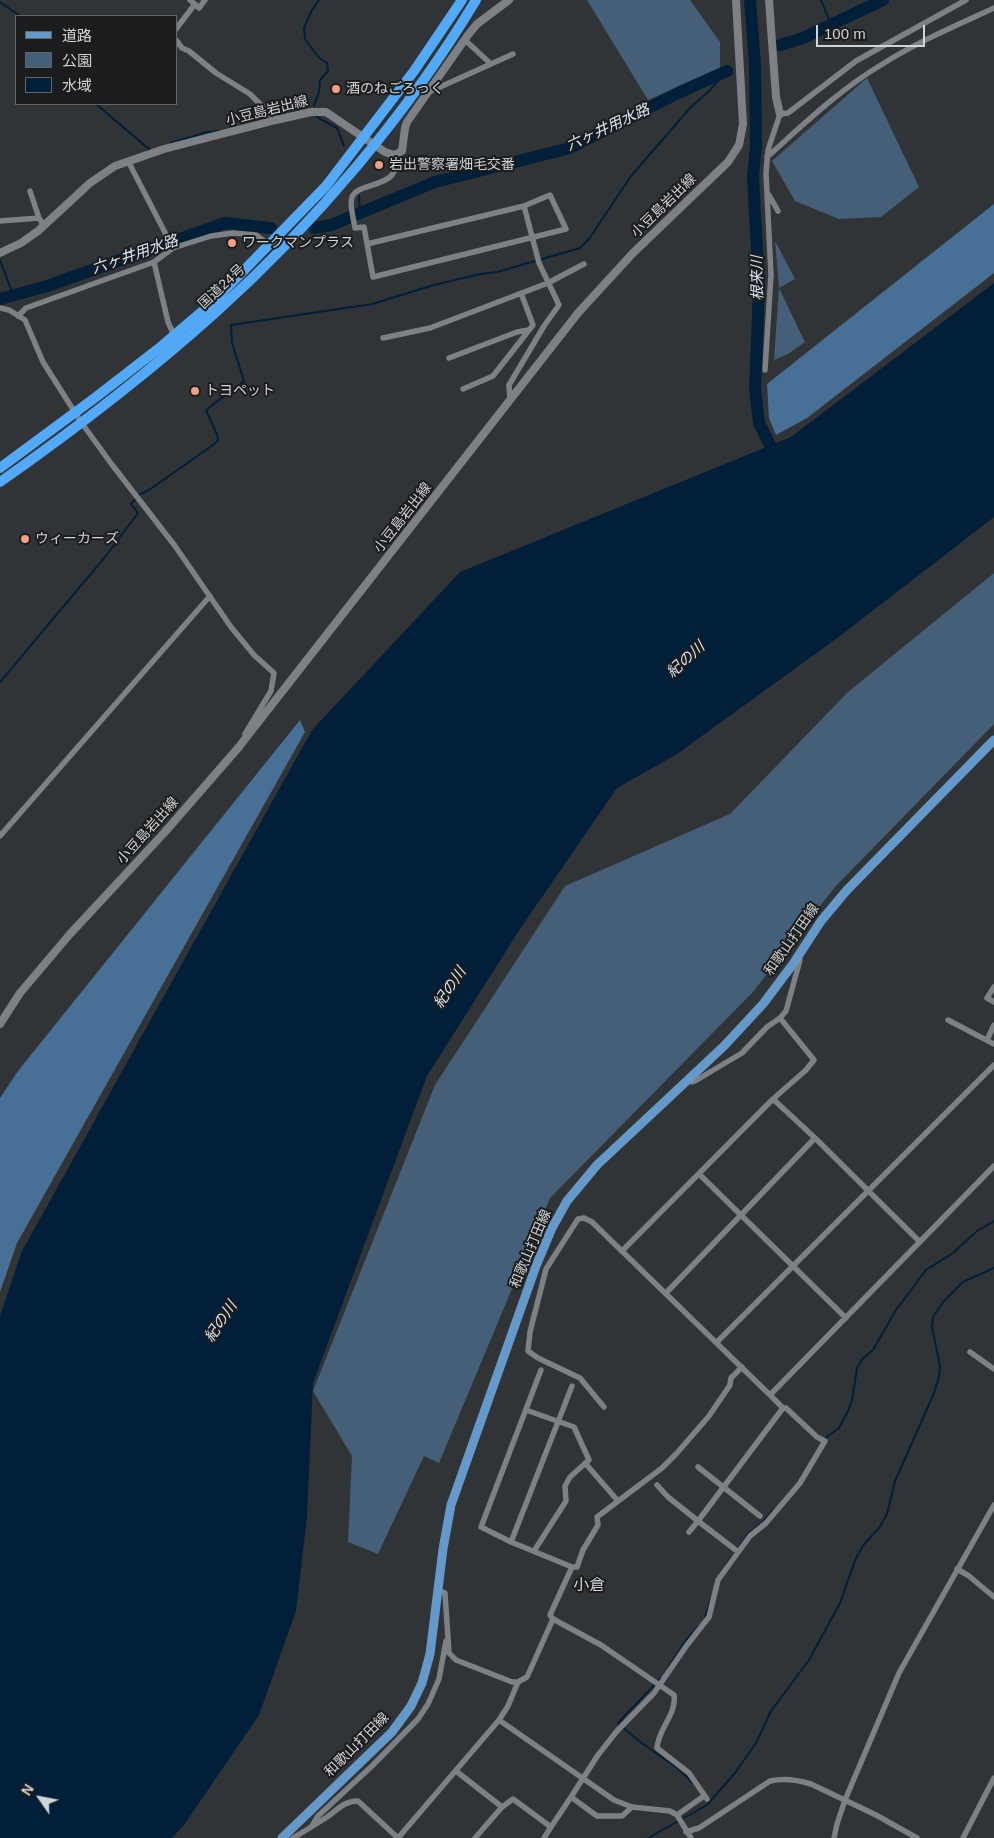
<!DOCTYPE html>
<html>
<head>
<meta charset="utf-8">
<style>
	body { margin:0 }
	#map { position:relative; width:994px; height:1838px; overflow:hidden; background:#313437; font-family:Helvetica,"Noto Sans JP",sans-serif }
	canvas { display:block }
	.legend { position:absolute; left:15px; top:15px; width:162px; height:90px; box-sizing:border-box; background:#1a1c1d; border:1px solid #636567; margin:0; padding:6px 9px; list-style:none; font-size:15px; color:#d1d3d5 }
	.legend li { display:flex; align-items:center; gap:10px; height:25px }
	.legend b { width:25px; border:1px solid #636567 }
	.north { position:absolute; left:15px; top:1773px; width:50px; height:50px; -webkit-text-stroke:4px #1a1c1d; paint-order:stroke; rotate:303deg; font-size:14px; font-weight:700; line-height:20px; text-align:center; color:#d1d3d5 }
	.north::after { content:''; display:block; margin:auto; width:18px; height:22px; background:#d1d3d5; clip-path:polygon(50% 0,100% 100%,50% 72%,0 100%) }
	.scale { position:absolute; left:816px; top:25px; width:109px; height:22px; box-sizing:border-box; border:2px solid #d1d3d5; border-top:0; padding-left:6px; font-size:15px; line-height:18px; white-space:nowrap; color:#d1d3d5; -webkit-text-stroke:4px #1a1c1d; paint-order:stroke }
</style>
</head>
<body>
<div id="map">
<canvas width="994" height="1838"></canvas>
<ul class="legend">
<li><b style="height:6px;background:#6499c9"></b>道路</li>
<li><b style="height:14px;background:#455f78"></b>公園</li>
<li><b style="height:14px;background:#011f39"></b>水域</li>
</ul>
<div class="north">N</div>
<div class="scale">100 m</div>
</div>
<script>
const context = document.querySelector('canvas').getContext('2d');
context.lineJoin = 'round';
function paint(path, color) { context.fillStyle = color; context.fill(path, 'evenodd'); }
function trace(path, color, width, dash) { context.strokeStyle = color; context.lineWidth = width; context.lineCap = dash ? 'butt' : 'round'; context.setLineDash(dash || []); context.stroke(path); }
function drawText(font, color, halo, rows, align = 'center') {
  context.font = font + ' Helvetica,"Noto Sans JP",sans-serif'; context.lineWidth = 4; context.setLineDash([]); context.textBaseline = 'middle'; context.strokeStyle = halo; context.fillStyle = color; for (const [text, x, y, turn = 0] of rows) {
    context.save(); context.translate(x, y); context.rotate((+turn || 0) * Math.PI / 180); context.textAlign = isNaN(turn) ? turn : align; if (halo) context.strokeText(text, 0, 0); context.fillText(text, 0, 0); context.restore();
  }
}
const green = new Path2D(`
	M 587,0 L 690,0 L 720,42 L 720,68 L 648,100 Z
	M 867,78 L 919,187 L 881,217 L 839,219 L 795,201 L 772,161 Z
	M 775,241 L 795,279 L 779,288 L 805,342 L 788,354 L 774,360 L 779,287 Z
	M 994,573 L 994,724 L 835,887 L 752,993 L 550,1198 L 439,1463 L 424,1456 L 378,1554 L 348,1542 L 352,1456 L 313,1391 L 435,1085 L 565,886 L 730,814 L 848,692 Z`);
const forest = new Path2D(`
	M 994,204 L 994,273 L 807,418 L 776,435 L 769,418 L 767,384 Z
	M 300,720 L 305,732 L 17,1243 L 0,1292 L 0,1098 L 18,1071 Z`);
const water = new Path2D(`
	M 994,283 L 994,517 L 840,636 L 677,754 L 617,788 L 520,929 L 427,1076 L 313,1383 L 307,1517 L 296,1611 L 259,1715 L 184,1825 L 172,1838 L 0,1838 L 0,1316 L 22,1251 L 312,730 L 460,572 L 791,437 Z`);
const stream = new Path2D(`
	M 821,0 L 831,24
	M 0,2 L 20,16
	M 96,104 L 150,150
	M 314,106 L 319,92 L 320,80 L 328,71 L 327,63 L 319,58 L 305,39 L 304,28 L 312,10 L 319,0
	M 317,117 L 337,128 L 344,146
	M 171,143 L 207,132 L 220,131
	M 359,196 L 360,213
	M 0,260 L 13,295
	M 0,682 L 105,557 L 138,513 L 131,504 L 139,495 L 152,488 L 217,442 L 218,437 L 206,410 L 244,381 L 232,343 L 231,325 L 372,304 L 434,285 L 480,274 L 497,272 L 580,248 L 589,239 L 631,176 L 691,107 L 709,91 L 727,71
	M 823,1440 L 839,1428 L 848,1411 L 852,1400 L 857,1368 L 863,1358 L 873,1350 L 896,1310 L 926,1270 L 953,1253 L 977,1231 L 994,1221
	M 726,1565 L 749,1533 L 764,1521 L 773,1510
	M 705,1618 L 711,1599
	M 668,1668 L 687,1639 L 699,1626
	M 661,1678 L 618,1723 C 628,1732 638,1741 649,1748 C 664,1759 681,1768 692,1783
	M 648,1838 L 707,1805 L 735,1773 L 756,1743 L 771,1711 L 809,1660 L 840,1603 L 856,1558 L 865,1543 L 879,1528 L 887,1514 L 895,1481 L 934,1393 L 939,1377 L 940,1366 L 932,1327 L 933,1317 L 943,1302 L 963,1282 L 994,1268`);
const river = new Path2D(`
	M 750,0 L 755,65 L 756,146 L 753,177 L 759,288 L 755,389 L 759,423 L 777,459
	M 780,45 L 803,38 L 883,0
	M 314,228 L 331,225 L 435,182 L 570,148 L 678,93 L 727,71
	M 0,299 L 47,286 L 225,223 L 271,228`);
const street = new Path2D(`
	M 190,0 L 199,8 L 205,0
	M 176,29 L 195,4
	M 176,40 L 182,48 L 189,51 L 216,73 L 250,94 L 276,120
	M 465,40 L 491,64
	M 429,92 L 513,54
	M 767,157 C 803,125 839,90 881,65 C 917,42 955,26 994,8
	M 128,161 L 173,248
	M 30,191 L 39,218 L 44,226
	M 769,195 L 778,211
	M 0,221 L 39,218
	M 367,244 L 524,206 L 550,195 L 566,229 L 373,277 L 364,227 L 355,228 C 354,220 349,205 352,197 C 359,180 404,190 394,155
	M 154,262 L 168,322 L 174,335
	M 0,308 L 9,310 L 25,320 L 43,362 L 81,422 L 110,462 L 175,546 L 231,627 L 254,655 L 274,673 L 271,691 L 245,734
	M 18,316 L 26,308 L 154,262 L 173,248 L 211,236 L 233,233 L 256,235 L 269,245
	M 383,338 L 430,328 L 548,283 L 584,264
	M 449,358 L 517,332 L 529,330
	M 765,370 L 771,275 L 766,173 L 768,150 L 780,114 L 788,113 L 856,61 L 966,0
	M 463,389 L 493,376 L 533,325 L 521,293
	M 510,400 L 509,385 L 544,326 L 559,305 L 539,263 L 524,206
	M 0,836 L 210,596
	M 994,987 L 987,998 L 994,1002
	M 948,1020 L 994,1044
	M 987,1040 L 994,1025
	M 689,1079 L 692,1082 L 695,1081 L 742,1053 L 767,1027 L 780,1018 L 786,1011 L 800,960 L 798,956
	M 773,1099 L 815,1138 L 920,1242
	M 699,1174 L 846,1318
	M 622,1251 L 773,1099 L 806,1070 L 814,1060 L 780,1018
	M 666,1293 L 815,1138
	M 717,1342 L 994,1065
	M 970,1352 L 994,1369
	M 541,1370 L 481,1527 L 511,1542 L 572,1567 L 550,1615 L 553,1619
	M 604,1407 L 580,1378 L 538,1358 L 528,1351 L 530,1332 L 546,1269 L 578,1219 L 584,1218 L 592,1222 L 770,1395 L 994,1166
	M 526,1410 L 574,1427 L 589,1460 L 570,1477 L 565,1486 L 566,1501 L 534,1551
	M 585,1463 L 618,1501
	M 698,1467 L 760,1516
	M 657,1485 L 668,1497 L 698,1521 L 689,1532
	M 511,1542 L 572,1386
	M 737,1551 L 698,1521 L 783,1408
	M 572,1567 L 577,1567 L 583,1550 L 598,1525 L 597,1517 L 662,1468 L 677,1453 L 709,1416 L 730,1385 L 731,1378 L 742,1367
	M 957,1569 L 969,1576 L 994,1597
	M 518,1682 L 527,1677 L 553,1619 L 601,1645 L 674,1695 C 677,1714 658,1729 657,1748 L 689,1773 L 707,1799
	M 499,1720 L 614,1800 L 632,1807 L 670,1811 L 677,1815 L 691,1838
	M 456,1771 L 502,1807 L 513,1799 L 551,1827 L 571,1797 L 597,1816 L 622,1816 L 632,1807
	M 571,1797 L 598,1755 L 617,1731 L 654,1693 L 687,1645 L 709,1617 L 718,1580 L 750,1536 L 766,1523 L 800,1483 L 825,1441 L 817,1437 L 786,1408 L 783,1408 L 770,1395
	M 677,1815 L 704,1796
	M 312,1826 L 318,1816 L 373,1765 L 418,1719 L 428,1704 L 439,1679 L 446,1641
	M 686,1832 L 699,1828 L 770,1781 C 783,1778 798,1780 811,1784 L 876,1815 L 917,1838
	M 293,1838 C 303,1832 313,1826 324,1819 C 336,1812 342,1801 358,1801 L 398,1838
	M 398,1838 L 499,1720 L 508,1706 L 518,1682 L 512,1682 L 456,1660 L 449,1653 L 445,1593 L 438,1590
	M 475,1838 L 502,1807
	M 544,1838 L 551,1827
	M 834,1838 L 837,1824 L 845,1800 L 899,1673 L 994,1505
	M 963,1838 L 994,1778`);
const secondary = new Path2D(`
	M 769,0 L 776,97 L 780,114
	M 0,253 L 21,243 L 38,231 L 90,183 L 115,166 L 164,149 L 276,120 L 311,112 L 326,112 L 385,152 L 394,155 L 402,151 L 405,128 L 407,122 L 468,35 L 477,24 L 509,0
	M 0,1024 L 20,993 L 70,934 L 164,833 L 238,748 L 578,313 L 633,253 L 728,162 L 739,145 L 743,124 L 736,0`);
const primary = new Path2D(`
	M 282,1838 L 392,1732 L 411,1706 L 422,1683 L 430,1654 L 443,1549 L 451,1505 L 536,1266 L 552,1228 L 567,1201 L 597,1165 L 724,1046 L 763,1004 L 793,964 L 821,921 L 847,890 L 994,740`);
const highway = new Path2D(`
	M 0,468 L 96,397 L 158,349 L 212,303 L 252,262 L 326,186 L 414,71 L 462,0
	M 0,482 C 74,430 147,374 215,313 C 314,224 407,115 476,0`);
const markers = [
	[336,89,5,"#f39f84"],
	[379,165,5,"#f39f84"],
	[232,243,5,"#f39f84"],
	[195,391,5,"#f39f84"],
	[25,539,5,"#f39f84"]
];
const poiNames = [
	["酒のねごろっく",346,89],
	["岩出警察署畑毛交番",389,165],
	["ワークマンプラス",242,243],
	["トヨペット",205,391],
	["ウィーカーズ",35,539]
];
const streetNames = [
	["小豆島岩出線",267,111,-14],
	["小豆島岩出線",664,206,-44],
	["国道24号",222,287,-43],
	["小豆島岩出線",403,518,-52],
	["小豆島岩出線",148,831,-48],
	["和歌山打田線",792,940,-55],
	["和歌山打田線",531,1249,-67],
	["和歌山打田線",357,1745,-45]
];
const waterNames = [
	["六ヶ井用水路",608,128,-25],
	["六ヶ井用水路",135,255,-19],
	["根来川",758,278,-91],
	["紀の川",686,660,-42],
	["紀の川",450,988,-56],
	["紀の川",221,1322,-56]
];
const quarterNames = [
	["小倉",589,1586]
];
paint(green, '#455f78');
paint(forest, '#487097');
paint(water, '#011f39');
trace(stream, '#011f39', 2);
trace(river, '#011f39', 12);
trace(street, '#7d8185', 5.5);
trace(secondary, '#7d8185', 8);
trace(primary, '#6499c9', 9);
trace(highway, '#54a9f7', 10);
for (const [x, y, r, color] of markers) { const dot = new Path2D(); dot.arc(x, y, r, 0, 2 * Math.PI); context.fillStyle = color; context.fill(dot); trace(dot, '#1a1c1d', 2); }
drawText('14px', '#d1d3d5', '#1a1c1d', poiNames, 'left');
drawText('14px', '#d1d3d5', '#1a1c1d', streetNames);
drawText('italic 15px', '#d9e6f2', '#1a1c1d', waterNames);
drawText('16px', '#d1d3d5', '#1a1c1d', quarterNames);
</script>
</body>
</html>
